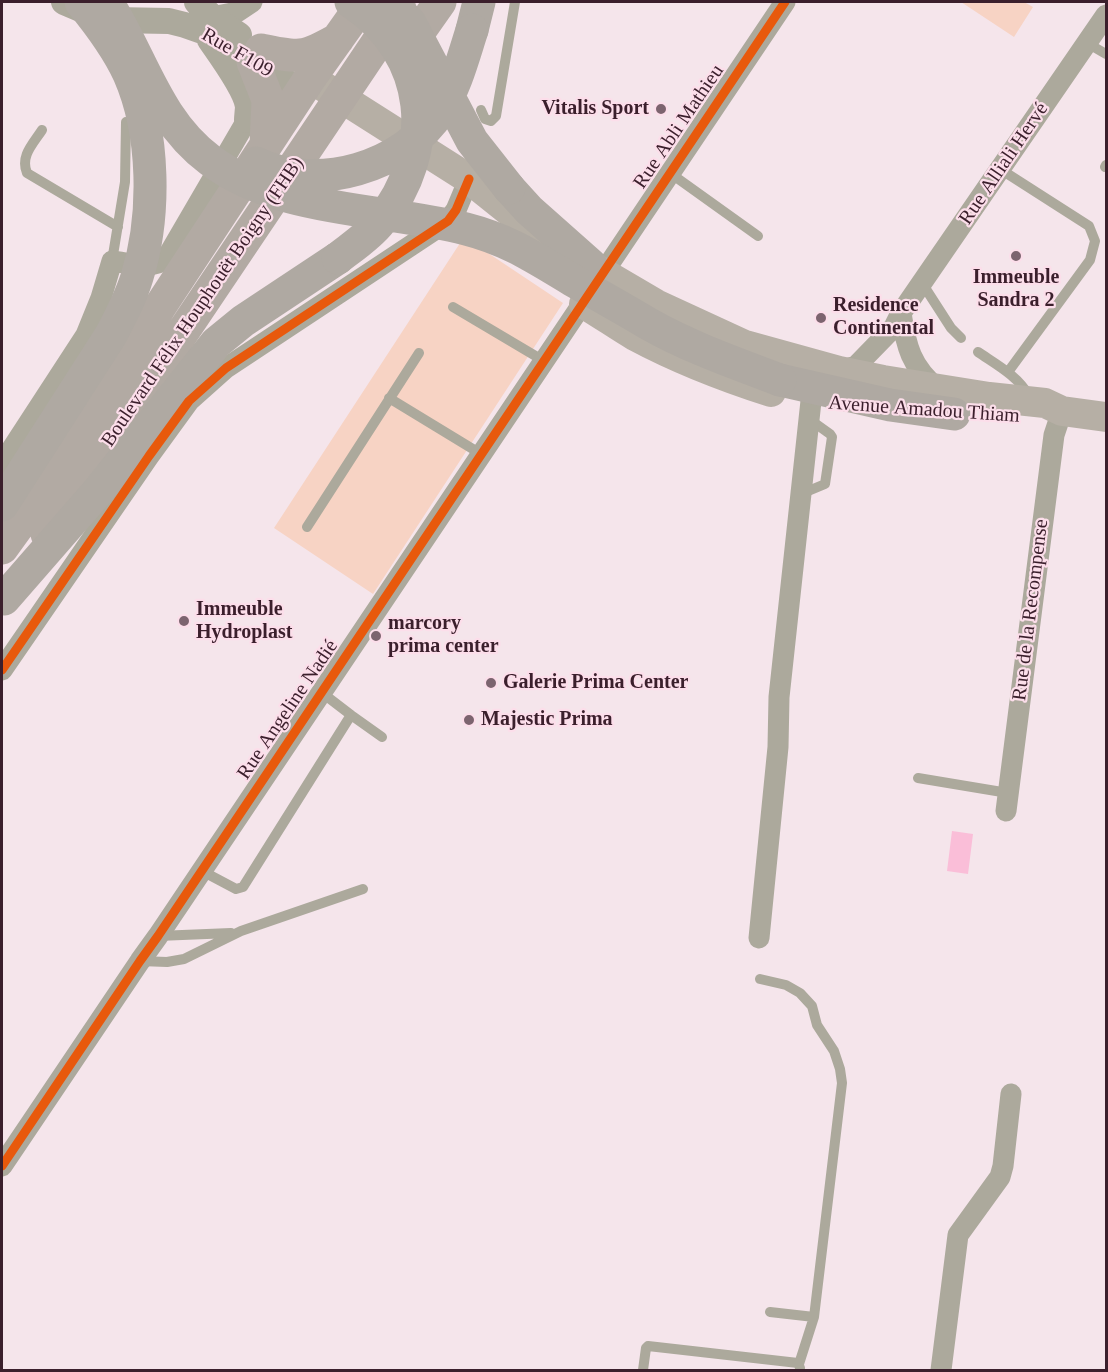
<!DOCTYPE html>
<html>
<head>
<meta charset="utf-8">
<style>
	body { margin:0 }
	#map { position:relative; width:1108px; height:1372px; overflow:hidden; background:#f5e5eb; font-family:"Times New Roman",serif }
	canvas { display:block }
	.frame { position:absolute; inset:0; border:3px solid #3b1f2c; pointer-events:none }
</style>
</head>
<body>
<div id="map">
<canvas width="1108" height="1372"></canvas>
<div class="frame"></div>
</div>
<script>
const context = document.querySelector('canvas').getContext('2d');
context.lineJoin = 'round';
function paint(path, color) { context.fillStyle = color; context.fill(path, 'evenodd'); }
function trace(path, color, width, dash) { context.strokeStyle = color; context.lineWidth = width; context.lineCap = dash ? 'butt' : 'round'; context.setLineDash(dash || []); context.stroke(path); }
function drawText(font, color, halo, rows, align = 'center') {
  context.font = font + ' "Times New Roman",serif'; context.lineWidth = 4.5; context.setLineDash([]); context.textBaseline = 'middle'; context.strokeStyle = halo; context.fillStyle = color; for (const [text, x, y, turn = 0] of rows) {
    context.save(); context.translate(x, y); context.rotate((+turn || 0) * Math.PI / 180); context.textAlign = isNaN(turn) ? turn : align; if (halo) context.strokeText(text, 0, 0); context.fillText(text, 0, 0); context.restore();
  }
}
const green = new Path2D(`
	M 961,2 L 1024,2 L 1033,7 L 1014,37 Z
	M 464,237 L 563,303 L 373,594 L 274,528 Z`);
const water = new Path2D(`
	M 952,831 L 973,834 L 968,874 L 947,871 Z`);
const service = new Path2D(`
	M 1087,43 L 1106,54
	M 481,110 L 485,119 L 491,121 L 496,116 L 515,2
	M 42,130 C 33,144 20,156 27,173 L 118,227
	M 1105,167 L 1106,165
	M 1000,169 L 1089,226 L 1095,241 L 1090,260 L 1008,372
	M 670,173 L 758,236
	M 112,261 L 125,182 L 126,122
	M 922,283 L 951,328 L 961,338
	M 453,307 L 544,361
	M 978,352 C 997,365 1018,376 1029,396
	M 389,398 L 481,454
	M 801,494 L 825,484 L 832,437 L 830,434 L 809,419
	M 307,527 L 419,353
	M 351,715 L 382,737
	M 918,778 L 1008,793
	M 202,871 L 236,889 L 243,887 L 351,715 L 321,692
	M 158,936 L 231,933
	M 140,961 L 167,962 L 184,959 L 241,931 L 363,889
	M 760,979 L 786,985 L 800,993 L 812,1006 L 817,1025 L 834,1051 L 840,1069 L 842,1083 L 814,1317 L 799,1364
	M 770,1312 L 814,1317
	M 643,1370 L 646,1348 L 648,1346 L 798,1363 L 800,1368`);
const minor = new Path2D(`
	M 212,17 L 237,12 L 252,2
	M 901,313 C 906,346 911,367 938,389
	M 839,371 L 856,366 L 894,327 L 901,313 L 1106,15
	M 2,464 L 86,335 L 101,298 L 112,261 C 131,263 150,270 166,259 L 247,120 L 260,113
	M 2,670 L 149,456 L 189,401 L 226,368 L 448,221 L 456,210 L 469,179
	M 1006,811 L 1054,435 L 1062,411
	M 759,938 L 778,747 L 779,697 L 811,401
	M 2,1166 L 140,961 L 158,936 L 785,2
	M 941,1370 L 958,1235 L 1000,1177 L 1003,1166 L 1011,1094`);
const tertiary = new Path2D(`
	M 64,2 L 97,16 L 113,20 L 169,21 L 185,25 L 205,32 L 303,92
	M 197,2 L 212,17 L 239,35
	M 210,40 C 221,56 245,88 248,106 C 248,110 247,116 247,120`);
const secondary = new Path2D(`
	M 310,78 L 469,179 L 519,219 L 552,243 L 656,304 L 745,345 L 839,371 L 883,380 L 989,397 L 1045,403 L 1062,411 L 1106,417
	M 584,304 C 601,314 618,326 635,336 C 678,359 724,377 771,392`);
const trunk = new Path2D(`
	M 261,50 C 299,58 303,59 338,39
	M 402,56 L 440,2
	M 253,62 L 268,100 L 266,145
	M 47,534 L 400,9
	M 2,548 L 54,476 L 159,308 L 310,78 L 364,2`);
const motorway = new Path2D(`
	M 472,30 L 479,2
	M 509,188 L 529,210 L 591,265
	M 780,380 L 890,405 L 954,414
	M 4,599 L 99,490 L 216,343 L 243,321 L 338,258`);
const motorwayBridge = new Path2D(`
	M 107,2 C 142,56 156,120 210,160 C 280,213 383,208 466,229 C 509,240 535,258 572,280 C 597,294 622,308 647,323 C 689,347 735,363 780,380
	M 390,2 L 410,23 L 472,141 L 509,188
	M 256,163 C 317,193 404,167 440,111 C 456,86 463,58 472,30
	M 338,258 C 352,247 369,236 380,222 C 438,150 430,54 351,2
	M 2,505 L 111,335 C 121,316 131,297 137,277 C 156,216 155,133 129,74 C 117,48 99,24 81,2`);
const cycleway = new Path2D(`
	M 2,670 L 149,456 L 189,401 L 226,368 L 448,221 L 456,210 L 469,179
	M 2,1166 L 140,961 L 158,936 L 785,2`);
const markers = [
	[661,109,6,"#7c646f"],
	[1016,256,6,"#7c646f"],
	[821,318,6,"#7c646f"],
	[184,621,6,"#7c646f"],
	[376,636,6,"#7c646f"],
	[491,683,6,"#7c646f"],
	[469,720,6,"#7c646f"]
];
const streetNames = [
	["Rue F109",237,53,30],
	["Rue Abli Mathieu",679,127,-56],
	["Rue Alliali Hervé",1004,164,-56],
	["Boulevard Félix Houphouët Boigny (FHB)",203,302,-56],
	["Avenue Amadou Thiam",924,410,4],
	["Rue de la Recompense",1031,610,-83],
	["Rue Angeline Nadié",288,710,-56]
];
const poiNames = [
	["Vitalis Sport",649,109,"right"],
	["Immeuble",1016,278,"center"],
	["Sandra 2",1016,301,"center"],
	["Residence",833,306],
	["Continental",833,329],
	["Immeuble",196,610],
	["Hydroplast",196,633],
	["marcory",388,624],
	["prima center",388,647],
	["Galerie Prima Center",503,683],
	["Majestic Prima",481,720]
];
paint(green, '#f7d3c4');
paint(water, '#fabed8');
trace(service, '#aca99c', 10);
trace(minor, '#aca99c', 21);
trace(tertiary, '#aca99c', 26);
trace(secondary, '#b6afa5', 30);
trace(trunk, '#b2aaa3', 33);
trace(motorway, '#afa9a2', 33);
trace(motorwayBridge, '#afa9a2', 33);
trace(cycleway, '#e8590c', 9);
for (const [x, y, r, color] of markers) { const dot = new Path2D(); dot.arc(x, y, r, 0, 2 * Math.PI); context.fillStyle = color; context.fill(dot); trace(dot, '#fcdeea', 2); }
drawText('20px', '#3b1f2c', '#fcdeea', streetNames);
drawText('bold 20px', '#3b1f2c', '#fcdeea', poiNames, 'left');
</script>
</body>
</html>
